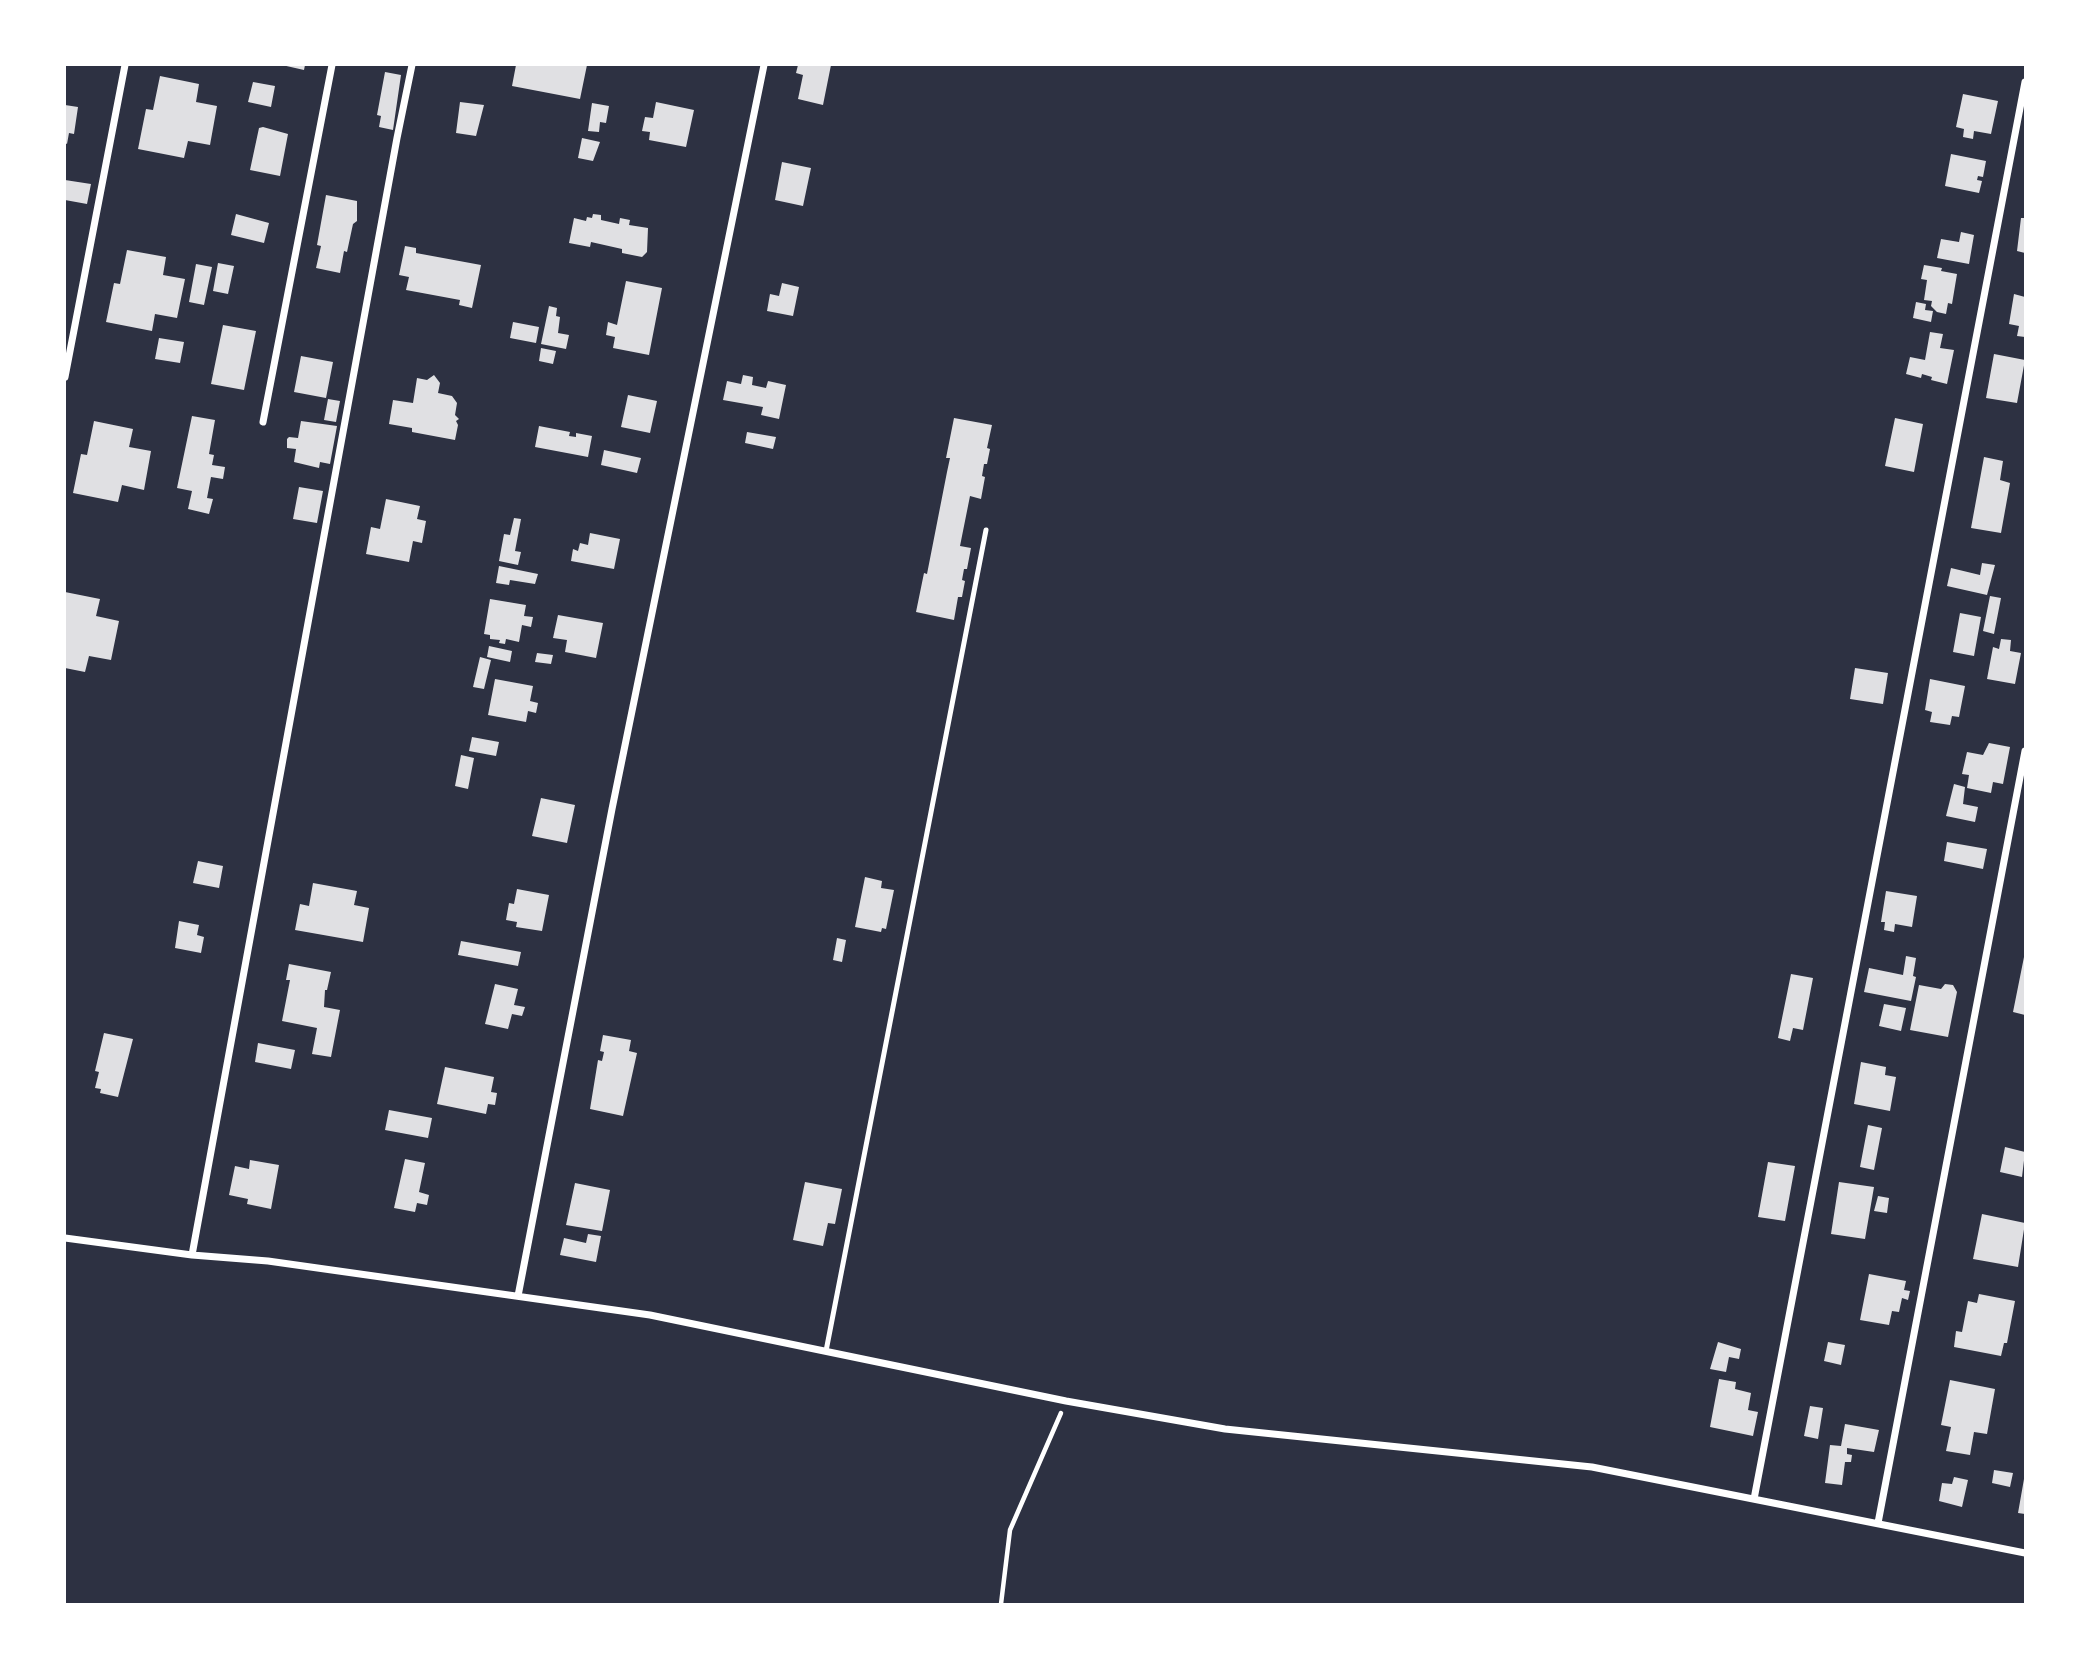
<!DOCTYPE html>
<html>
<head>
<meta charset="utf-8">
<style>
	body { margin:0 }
	#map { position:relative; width:2090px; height:1669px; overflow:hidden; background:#2d3142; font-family:"Open Sans",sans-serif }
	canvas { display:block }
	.frame { position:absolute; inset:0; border:66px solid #fff; pointer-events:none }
</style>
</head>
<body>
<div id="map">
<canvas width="2090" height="1669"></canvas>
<div class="frame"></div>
</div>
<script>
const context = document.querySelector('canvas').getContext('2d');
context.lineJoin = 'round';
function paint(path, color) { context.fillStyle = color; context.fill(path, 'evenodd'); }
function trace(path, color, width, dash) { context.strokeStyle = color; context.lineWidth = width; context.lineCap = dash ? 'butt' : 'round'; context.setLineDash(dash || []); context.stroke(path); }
const building = new Path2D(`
	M 282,65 L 305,65 L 304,70 Z
	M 516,65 L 587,65 L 580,99 L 512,86 Z
	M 798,65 L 831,65 L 823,105 L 798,99 L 803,75 L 796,73 Z
	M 385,72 L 401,75 L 393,130 L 379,127 L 381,116 L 377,115 Z
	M 160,76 L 199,84 L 196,102 L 217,106 L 210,145 L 188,141 L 184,158 L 138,149 L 146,109 L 153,110 Z
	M 253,82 L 275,86 L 271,107 L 248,102 Z
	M 1963,94 L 1998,101 L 1991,134 L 1974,131 L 1973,139 L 1963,137 L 1964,129 L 1956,127 Z
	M 460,102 L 484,105 L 476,136 L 456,133 Z
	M 656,102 L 694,110 L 686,147 L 649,140 L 650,132 L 642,131 L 645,117 L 653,118 Z
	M 592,103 L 609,106 L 606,123 L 600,122 L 599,132 L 588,131 Z
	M 65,105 L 78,107 L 74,134 L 69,133 L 67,144 L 65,143 Z
	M 263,127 L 288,134 L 280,176 L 250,170 L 259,128 Z
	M 582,138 L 600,142 L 593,161 L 578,158 Z
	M 1951,154 L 1986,161 L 1983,177 L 1978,176 L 1977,180 L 1982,181 L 1979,193 L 1945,186 Z
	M 782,162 L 811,168 L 803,206 L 775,200 Z
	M 65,180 L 91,184 L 87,204 L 65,200 Z
	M 326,195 L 357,201 L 357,221 L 353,224 L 347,252 L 344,251 L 340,273 L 316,268 L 321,246 L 317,245 Z
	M 236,214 L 269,223 L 264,243 L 231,235 Z
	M 593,214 L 601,215 L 601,220 L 619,224 L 620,218 L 630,220 L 629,225 L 648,228 L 647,252 L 642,257 L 622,253 L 622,249 L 591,242 L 590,247 L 569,243 L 574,218 L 586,221 L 587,217 L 592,218 Z
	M 2021,218 L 2025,218 L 2025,253 L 2017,251 Z
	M 1961,232 L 1974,235 L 1969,264 L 1937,258 L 1941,239 L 1959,242 Z
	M 405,246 L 416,248 L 416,253 L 481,265 L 472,308 L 459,305 L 460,300 L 406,290 L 409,277 L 399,275 Z
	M 127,250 L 166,257 L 163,275 L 185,279 L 177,318 L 155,314 L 152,331 L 106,322 L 114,283 L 120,284 Z
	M 218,263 L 234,266 L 228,294 L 213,291 Z
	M 196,264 L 212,267 L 204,305 L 189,302 Z
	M 1924,265 L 1942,268 L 1941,271 L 1957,274 L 1952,304 L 1948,303 L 1946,314 L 1937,312 L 1931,306 L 1932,301 L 1924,300 L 1927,280 L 1921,279 Z
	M 626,281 L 662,288 L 649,355 L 613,348 L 615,337 L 606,335 L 608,322 L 617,325 Z
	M 782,283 L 799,287 L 793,316 L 767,311 L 770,294 L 779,296 Z
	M 2014,294 L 2025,297 L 2025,337 L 2017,336 L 2019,326 L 2009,324 Z
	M 1916,302 L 1926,304 L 1925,310 L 1933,311 L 1931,322 L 1913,318 Z
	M 549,306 L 557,308 L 556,316 L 560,317 L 558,333 L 569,335 L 566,349 L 541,344 Z
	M 513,322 L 539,327 L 536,343 L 510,338 Z
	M 223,325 L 256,331 L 244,390 L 211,384 Z
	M 1930,332 L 1943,334 L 1940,348 L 1954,350 L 1947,384 L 1931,380 L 1932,377 L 1922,374 L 1921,378 L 1906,374 L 1910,357 L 1925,360 Z
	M 159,338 L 184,342 L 180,363 L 155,359 Z
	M 541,348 L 556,351 L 553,364 L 539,361 Z
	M 1994,354 L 2025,360 L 2017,403 L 1986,398 Z
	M 301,356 L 333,362 L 326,398 L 294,392 Z
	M 434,375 L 440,383 L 438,393 L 452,396 L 457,403 L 455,415 L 459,419 L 456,421 L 458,425 L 455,440 L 412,432 L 412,428 L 389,424 L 393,400 L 413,403 L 417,378 L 427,380 Z
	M 743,375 L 753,377 L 752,385 L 766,388 L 768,381 L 786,385 L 779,419 L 761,415 L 763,407 L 723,400 L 727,381 L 741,384 Z
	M 628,395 L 657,401 L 650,433 L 621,427 Z
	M 328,399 L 340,401 L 336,422 L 324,420 Z
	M 192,416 L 215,420 L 209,454 L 214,455 L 212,465 L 225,467 L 223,479 L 211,477 L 207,498 L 213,499 L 209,514 L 188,509 L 192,491 L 177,488 Z
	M 954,418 L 992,425 L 987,448 L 990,449 L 987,464 L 984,464 L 982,476 L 985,477 L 981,499 L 970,496 L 960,546 L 971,548 L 967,569 L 964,569 L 962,580 L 965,581 L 962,597 L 958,597 L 954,620 L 916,612 L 924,573 L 927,574 L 947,472 L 950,458 L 946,458 Z
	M 1895,418 L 1923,424 L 1914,472 L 1885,466 Z
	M 94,421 L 133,429 L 129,447 L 151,451 L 144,490 L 122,485 L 118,502 L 73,493 L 81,454 L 87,455 Z
	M 301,421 L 337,426 L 330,464 L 320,462 L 319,468 L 294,462 L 296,449 L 287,448 L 287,439 L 289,437 L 298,438 Z
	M 539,426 L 570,432 L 569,436 L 576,437 L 576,433 L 592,436 L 588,457 L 535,447 Z
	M 747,432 L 776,437 L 773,449 L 745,443 Z
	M 604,450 L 641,458 L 637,473 L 601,465 Z
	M 1984,457 L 2003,461 L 2000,480 L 2010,483 L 2001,533 L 1971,528 Z
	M 299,487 L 323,491 L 317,523 L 293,519 Z
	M 386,499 L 420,506 L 417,519 L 426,521 L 422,543 L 413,541 L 409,562 L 366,554 L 371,527 L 380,529 Z
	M 514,518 L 521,519 L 515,551 L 521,552 L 518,565 L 499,561 L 504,534 L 510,535 Z
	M 590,533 L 620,539 L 614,569 L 571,561 L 573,549 L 578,551 L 580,543 L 588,545 Z
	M 1982,563 L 1995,565 L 1987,595 L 1947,586 L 1951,568 L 1980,575 Z
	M 499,566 L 538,574 L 535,584 L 510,580 L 509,585 L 496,583 Z
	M 65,592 L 100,599 L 96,616 L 119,621 L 111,660 L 89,656 L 85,672 L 65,668 Z
	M 1990,596 L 2001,598 L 1994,634 L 1983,631 Z
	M 490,599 L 526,605 L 524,616 L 533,617 L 531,627 L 522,625 L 519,642 L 506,639 L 505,644 L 499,643 L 500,640 L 490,639 L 490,635 L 484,634 Z
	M 1960,613 L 1981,617 L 1974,656 L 1953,652 Z
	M 558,615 L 603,623 L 596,658 L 565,652 L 567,640 L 553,638 Z
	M 2001,639 L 2011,640 L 2010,651 L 2021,653 L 2015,684 L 1987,679 L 1993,647 L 1999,649 Z
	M 489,646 L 512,651 L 510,662 L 487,657 Z
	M 537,653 L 553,655 L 551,664 L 535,662 Z
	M 480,657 L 491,660 L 484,689 L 473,687 Z
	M 1855,668 L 1888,673 L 1883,704 L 1850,699 Z
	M 495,679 L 533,686 L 530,701 L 538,703 L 536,713 L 528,711 L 526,722 L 488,715 Z
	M 1930,679 L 1965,686 L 1959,717 L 1952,716 L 1950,725 L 1930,722 L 1932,712 L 1925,710 Z
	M 472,737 L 499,742 L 496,756 L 469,751 Z
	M 1989,743 L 2010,747 L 2003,784 L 1993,782 L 1991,793 L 1967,788 L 1969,775 L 1962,774 L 1967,752 L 1983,755 Z
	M 461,755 L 474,758 L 468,789 L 455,786 Z
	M 1954,784 L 1965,787 L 1963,804 L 1978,807 L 1975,822 L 1946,816 Z
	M 541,798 L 575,805 L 567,843 L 532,836 Z
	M 1947,842 L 1987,849 L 1983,869 L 1944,861 Z
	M 198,861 L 223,866 L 219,888 L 193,883 Z
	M 865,877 L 882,881 L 881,888 L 894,890 L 886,929 L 882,928 L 881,932 L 855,927 Z
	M 313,883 L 357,891 L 354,905 L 369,908 L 363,942 L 295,930 L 300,904 L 309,906 Z
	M 517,889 L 549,895 L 542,931 L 516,927 L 517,922 L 506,920 L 509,903 L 514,904 Z
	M 1886,891 L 1917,896 L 1912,927 L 1895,924 L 1894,932 L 1884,930 L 1885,922 L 1881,922 Z
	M 179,921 L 199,925 L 197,935 L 204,937 L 201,953 L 175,948 Z
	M 837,938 L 846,940 L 842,962 L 833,960 Z
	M 461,941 L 521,952 L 518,966 L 458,955 Z
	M 1906,956 L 1916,958 L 1913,976 L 1916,977 L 1911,1001 L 1864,992 L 1869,968 L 1903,975 Z
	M 2024,957 L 2025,957 L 2025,1015 L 2013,1012 Z
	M 289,964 L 331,972 L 327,990 L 325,990 L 324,1007 L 340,1010 L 331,1057 L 312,1054 L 317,1028 L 282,1021 L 290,980 L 286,980 Z
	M 1791,974 L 1813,978 L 1803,1030 L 1793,1028 L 1790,1041 L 1778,1038 Z
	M 495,984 L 518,989 L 514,1005 L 525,1007 L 522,1016 L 512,1014 L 508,1029 L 485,1024 Z
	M 1945,984 L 1953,985 L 1957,992 L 1948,1037 L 1910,1030 L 1919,985 L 1941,989 Z
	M 1884,1004 L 1906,1008 L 1901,1031 L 1879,1026 Z
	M 104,1033 L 133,1039 L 118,1097 L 100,1093 L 101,1089 L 95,1088 L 99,1072 L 95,1071 Z
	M 603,1035 L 631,1040 L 629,1051 L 637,1053 L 623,1116 L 590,1109 L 598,1060 L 602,1061 L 604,1052 L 600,1051 Z
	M 258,1043 L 295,1050 L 291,1069 L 255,1062 Z
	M 1861,1062 L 1886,1067 L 1885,1075 L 1896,1077 L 1890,1111 L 1854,1104 Z
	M 445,1067 L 494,1077 L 491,1092 L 497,1093 L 495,1105 L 488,1104 L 486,1114 L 437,1104 Z
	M 389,1110 L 432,1118 L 428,1138 L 385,1130 Z
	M 1868,1125 L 1882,1128 L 1874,1170 L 1860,1167 Z
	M 2005,1147 L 2025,1152 L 2022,1177 L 2000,1172 Z
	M 405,1159 L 425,1163 L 419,1192 L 429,1195 L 427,1205 L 417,1203 L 415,1212 L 394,1208 Z
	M 250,1160 L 279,1165 L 271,1209 L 247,1204 L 248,1199 L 229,1195 L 235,1166 L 249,1169 Z
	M 1768,1162 L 1795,1166 L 1785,1221 L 1758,1217 Z
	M 805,1182 L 842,1189 L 835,1224 L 828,1223 L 823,1246 L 793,1240 Z
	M 1839,1182 L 1874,1187 L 1865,1239 L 1831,1234 Z
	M 575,1183 L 610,1190 L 602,1231 L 566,1225 Z
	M 1878,1196 L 1889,1198 L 1887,1213 L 1874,1211 Z
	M 1982,1214 L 2025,1223 L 2018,1267 L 1973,1259 Z
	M 588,1234 L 601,1236 L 596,1262 L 560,1255 L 564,1238 L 586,1243 Z
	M 1869,1274 L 1906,1281 L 1904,1290 L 1910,1291 L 1908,1300 L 1902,1298 L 1899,1312 L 1892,1311 L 1889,1325 L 1860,1320 Z
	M 1979,1294 L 2015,1301 L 2007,1343 L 2004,1343 L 2001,1356 L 1954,1347 L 1956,1331 L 1962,1332 L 1968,1301 L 1977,1303 Z
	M 1718,1342 L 1741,1349 L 1739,1359 L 1729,1357 L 1726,1372 L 1710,1369 Z
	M 1828,1342 L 1845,1345 L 1841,1365 L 1824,1361 Z
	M 1719,1379 L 1736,1382 L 1735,1389 L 1751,1393 L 1748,1410 L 1758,1412 L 1753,1436 L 1710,1427 Z
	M 1950,1380 L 1995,1389 L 1987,1434 L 1974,1432 L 1970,1455 L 1946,1451 L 1951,1427 L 1941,1425 Z
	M 1810,1406 L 1823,1408 L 1818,1439 L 1804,1436 Z
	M 1845,1424 L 1879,1430 L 1874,1452 L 1847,1448 L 1847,1454 L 1852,1455 L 1851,1462 L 1845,1462 L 1842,1485 L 1825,1483 L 1830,1445 L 1841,1446 Z
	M 1994,1470 L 2013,1473 L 2010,1487 L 1992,1483 Z
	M 1954,1477 L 1968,1480 L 1962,1507 L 1939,1501 L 1942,1483 L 1952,1484 Z
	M 2024,1479 L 2025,1479 L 2025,1514 L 2018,1513 Z`);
const path = new Path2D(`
	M 1001,1604 L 1010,1530 L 1061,1413`);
const service = new Path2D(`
	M 826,1351 L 986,530`);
const minor = new Path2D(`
	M 65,377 L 125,65
	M 263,422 L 332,65
	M 65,1238 L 192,1255 L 268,1261 L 650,1315 L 1066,1401 L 1225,1429 L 1592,1467 L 2025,1553
	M 192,1255 L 397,138 L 412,65
	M 518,1296 L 612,809 L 764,65
	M 1754,1499 L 2025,82
	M 1878,1523 L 2025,751`);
paint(building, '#e0e0e3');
trace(path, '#fff', 4.5);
trace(service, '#fff', 5);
trace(minor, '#fff', 7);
</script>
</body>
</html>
